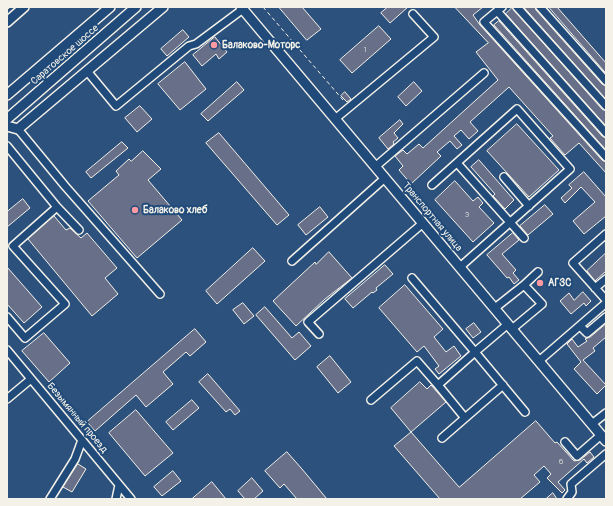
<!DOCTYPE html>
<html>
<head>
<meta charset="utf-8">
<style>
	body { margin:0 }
	#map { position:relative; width:613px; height:506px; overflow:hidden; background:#2d517d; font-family:Pangolin,sans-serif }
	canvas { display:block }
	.frame { position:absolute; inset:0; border:8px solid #f4f1e8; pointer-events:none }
</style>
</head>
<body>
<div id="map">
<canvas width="613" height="506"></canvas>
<div class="frame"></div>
</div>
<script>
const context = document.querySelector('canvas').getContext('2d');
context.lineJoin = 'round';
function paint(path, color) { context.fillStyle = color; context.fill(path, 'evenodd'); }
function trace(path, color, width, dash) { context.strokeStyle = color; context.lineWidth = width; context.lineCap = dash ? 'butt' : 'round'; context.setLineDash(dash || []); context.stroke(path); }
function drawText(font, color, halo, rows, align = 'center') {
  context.font = font + ' Pangolin,sans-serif'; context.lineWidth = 4; context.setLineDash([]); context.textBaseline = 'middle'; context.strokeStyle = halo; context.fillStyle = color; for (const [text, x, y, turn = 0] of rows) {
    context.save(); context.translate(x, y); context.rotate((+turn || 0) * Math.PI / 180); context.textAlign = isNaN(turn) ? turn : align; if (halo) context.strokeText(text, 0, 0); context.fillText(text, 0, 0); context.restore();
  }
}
const building = new Path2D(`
	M 279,7 L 302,7 L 321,29 L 307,40 Z
	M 388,7 L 408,7 L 390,23 L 381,13 Z
	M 455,7 L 483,7 L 473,15 L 480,25 L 602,160 L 606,162 L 606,173 L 579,143 L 565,155 L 550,138 L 553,136 L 509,87 L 470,122 L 478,131 L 469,139 L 461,130 L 454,136 L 462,145 L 457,149 L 450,141 L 437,152 L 441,156 L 411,184 L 399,170 L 403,166 L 395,156 L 403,150 L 407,154 L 419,144 L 423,148 L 498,80 L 476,52 L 488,43 Z
	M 524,7 L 535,7 L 536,10 L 602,84 L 606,86 L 606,99 Z
	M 549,7 L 557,7 L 606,63 L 606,73 Z
	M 512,8 L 602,109 L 606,111 L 606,126 L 506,14 Z
	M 499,21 L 602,136 L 606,138 L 606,150 L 494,25 Z
	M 379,26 L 391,39 L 352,73 L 340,60 Z
	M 183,30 L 189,37 L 167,56 L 161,49 Z
	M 215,37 L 227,52 L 219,59 L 216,54 L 202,66 L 193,55 Z
	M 185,62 L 206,89 L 180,110 L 158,84 Z
	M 237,82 L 244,90 L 208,121 L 201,114 Z
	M 414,82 L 422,91 L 406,106 L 398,97 Z
	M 345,92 L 351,99 L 347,102 L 341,96 Z
	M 140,106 L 152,119 L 137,132 L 125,118 Z
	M 400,120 L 403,124 L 394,133 L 398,138 L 393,142 L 394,144 L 388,149 L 379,138 Z
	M 517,124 L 559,170 L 529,197 L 487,151 Z
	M 219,133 L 289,215 L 277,225 L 206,143 Z
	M 122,142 L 128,148 L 91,178 L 86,172 Z
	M 143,151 L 161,169 L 148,180 L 182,220 L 137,258 L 88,201 L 119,175 L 116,171 L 129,159 L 131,161 Z
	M 479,160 L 514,200 L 505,209 L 493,196 L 495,194 L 471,167 Z
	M 584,172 L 606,197 L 606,216 L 584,234 L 573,221 L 595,202 L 581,187 L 565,203 L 561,198 L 572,188 L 569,185 Z
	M 455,181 L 473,201 L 478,197 L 483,203 L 479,207 L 494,223 L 473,242 L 435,200 Z
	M 23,199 L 30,208 L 7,227 L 7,212 Z
	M 545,205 L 553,214 L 528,235 L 520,226 Z
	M 320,207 L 328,217 L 306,235 L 298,225 Z
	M 54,216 L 66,230 L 70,228 L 81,238 L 87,233 L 117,268 L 105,278 L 118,294 L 92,316 L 28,239 Z
	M 513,233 L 519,240 L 502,254 L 516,270 L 513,273 L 519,280 L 514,284 L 509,277 L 507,278 L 487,255 Z
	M 253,248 L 265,261 L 217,304 L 206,291 Z
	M 329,252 L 352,278 L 325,299 L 296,326 L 273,301 L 315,262 L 316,264 Z
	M 606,253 L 606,271 L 595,281 L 587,271 Z
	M 385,265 L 393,274 L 376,288 L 377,290 L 373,293 L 372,292 L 353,308 L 345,299 Z
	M 7,267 L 42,307 L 24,323 L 7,304 Z
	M 405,285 L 443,329 L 434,337 L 446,352 L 454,346 L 461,356 L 439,374 L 435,369 L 439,366 L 424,346 L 417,352 L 379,308 Z
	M 583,292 L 591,301 L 586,306 L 584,303 L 571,314 L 560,301 L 569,293 L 574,300 Z
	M 243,303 L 254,316 L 244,324 L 233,310 Z
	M 265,307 L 292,338 L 299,332 L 311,346 L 295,360 L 256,315 Z
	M 474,323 L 481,332 L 473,338 L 466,329 Z
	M 606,324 L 606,337 L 593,348 L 595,351 L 583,360 L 606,385 L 597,394 L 574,369 L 581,362 L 567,344 L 572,339 L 578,347 L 587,341 L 585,339 L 590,337 Z
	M 195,329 L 206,342 L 190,356 L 186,352 L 163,372 L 173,384 L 146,407 L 136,395 L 95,431 L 87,422 Z
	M 44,333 L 70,363 L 49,382 L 22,351 Z
	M 330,356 L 351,382 L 338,393 L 317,367 Z
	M 208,374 L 240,411 L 235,415 L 230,409 L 226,412 L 199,382 Z
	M 420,382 L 427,389 L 431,385 L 446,402 L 411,432 L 391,408 Z
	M 192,400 L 199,408 L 173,430 L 166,422 Z
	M 136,410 L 173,453 L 145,476 L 109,433 Z
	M 536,421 L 555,443 L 557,442 L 574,461 L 580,460 L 590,452 L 594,457 L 587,463 L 584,459 L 558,482 L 565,490 L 562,493 L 547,478 L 551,474 L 544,466 L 534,475 L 540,482 L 520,499 L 440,499 L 394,446 L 411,432 L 459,487 Z
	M 287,452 L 302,469 L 327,499 L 297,499 L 284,484 L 280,488 L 265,471 Z
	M 78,464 L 86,469 L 72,492 L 63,487 Z
	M 173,471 L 181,481 L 162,496 L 154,487 Z
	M 252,478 L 263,491 L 254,499 L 245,499 L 238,491 Z
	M 212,482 L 226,499 L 192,499 Z
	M 553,493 L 557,499 L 546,499 Z`);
const path = new Path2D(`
	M 263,7 L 343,100
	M 7,10 L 10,7`);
const minor = new Path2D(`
	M 502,7 L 484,22 L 606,157
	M 517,7 L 606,106
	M 540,7 L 606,81
	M 497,11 L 606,133
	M 87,71 L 116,106 L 189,46 L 196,44 L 243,9
	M 335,119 L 434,37 L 413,14
	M 18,129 L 65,186 L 160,294
	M 7,146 L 57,207 L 79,230
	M 457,163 L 524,238
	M 375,167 L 484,73
	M 504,177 L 529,206
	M 432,185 L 517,109 L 570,169 L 460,267
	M 606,234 L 573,263 L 606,300
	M 292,261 L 385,178
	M 412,278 L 475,352 L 508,324
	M 524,285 L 538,272
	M 595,288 L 606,279
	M 495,308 L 524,285 L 542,304 L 512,329
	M 7,317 L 25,338 L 65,304 L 13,246 L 57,207
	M 580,326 L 587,333 L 606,317
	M 319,334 L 308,322 L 423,223
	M 7,350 L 131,499
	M 539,361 L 606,303
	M 438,385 L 465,418
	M 7,399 L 31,379
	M 371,400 L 417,361 L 438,385 L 475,352 L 525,412
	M 592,424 L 606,413
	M 442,438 L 503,385
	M 565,442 L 577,456 L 601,435
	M 50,499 L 75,459 L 82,440
	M 116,499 L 119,485
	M 567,499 L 572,492 L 571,484 L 606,454`);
const major = new Path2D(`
	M 241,7 L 606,441
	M 7,22 L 24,7
	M 7,95 L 110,7
	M 7,119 L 136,7
	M 7,126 L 18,129 L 163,7`);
const markers = [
	[214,45,4,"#ff9aa2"],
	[135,210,4,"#ff9aa2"],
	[540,283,4,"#ff9aa2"]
];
const numberNames = [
	["1",365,50],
	["3",467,215],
	["6",561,462]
];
const poiNames = [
	["Балаково-Моторс",222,45],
	["Балаково хлеб",143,210],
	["АГЗС",548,283]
];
const streetNames = [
	["Саратовское шоссе",65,55,-41],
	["Транспортная улица",432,217,50],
	["Безымянный проезд",77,418,50]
];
paint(building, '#676f89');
trace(building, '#f4f1e8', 1);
trace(minor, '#f4f1e8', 10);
trace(major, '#f4f1e8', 12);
trace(path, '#f4f1e8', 1, [4, 3]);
trace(minor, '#1f4a7a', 7);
trace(major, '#1f4a7a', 9);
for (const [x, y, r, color] of markers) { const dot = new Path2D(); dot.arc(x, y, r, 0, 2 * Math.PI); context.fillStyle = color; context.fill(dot); trace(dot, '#1f4a7a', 1.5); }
drawText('8px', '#d1d0d0', null, numberNames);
drawText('bold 10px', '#f4f1e8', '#1f4a7a', poiNames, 'left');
drawText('10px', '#f4f1e8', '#1f4a7a', streetNames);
</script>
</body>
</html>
